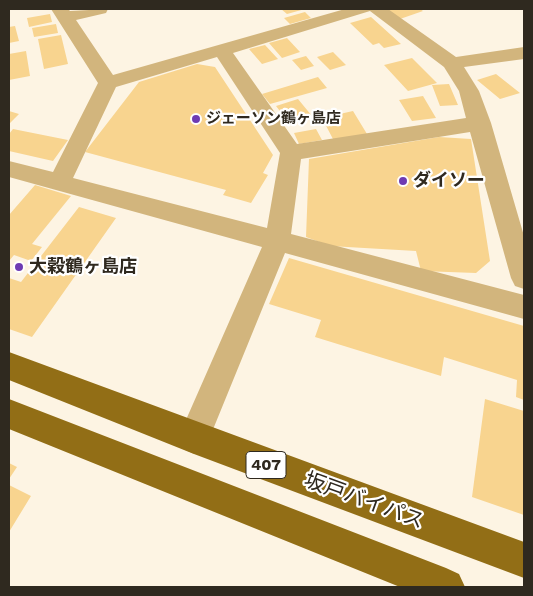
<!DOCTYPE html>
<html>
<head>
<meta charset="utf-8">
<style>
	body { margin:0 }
	#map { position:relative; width:533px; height:596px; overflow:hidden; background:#fdf4e3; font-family:"Work Sans",sans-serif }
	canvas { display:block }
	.frame { position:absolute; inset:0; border:10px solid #2f291f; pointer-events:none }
</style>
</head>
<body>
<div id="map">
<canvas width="533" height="596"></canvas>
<div class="frame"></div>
</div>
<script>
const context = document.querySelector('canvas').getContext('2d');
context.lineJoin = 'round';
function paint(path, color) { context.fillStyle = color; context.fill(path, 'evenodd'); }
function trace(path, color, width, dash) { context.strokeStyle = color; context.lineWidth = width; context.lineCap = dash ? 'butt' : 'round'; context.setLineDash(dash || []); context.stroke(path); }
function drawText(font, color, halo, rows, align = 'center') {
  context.font = font + ' "Work Sans","Noto Sans JP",sans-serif'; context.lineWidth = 4.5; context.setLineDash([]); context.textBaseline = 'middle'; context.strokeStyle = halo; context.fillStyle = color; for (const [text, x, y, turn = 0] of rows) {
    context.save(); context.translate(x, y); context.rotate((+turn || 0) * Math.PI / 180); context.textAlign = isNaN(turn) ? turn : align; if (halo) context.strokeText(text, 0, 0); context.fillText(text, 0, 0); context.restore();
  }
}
const building = new Path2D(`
	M 281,9 L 305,9 L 287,14 Z
	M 420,9 L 423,11 L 400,19 L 388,10 Z
	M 305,12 L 311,18 L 290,24 L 284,18 Z
	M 50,14 L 52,22 L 29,27 L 27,18 Z
	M 371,17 L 401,44 L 384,48 L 379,43 L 373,45 L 350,23 Z
	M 56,24 L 58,33 L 34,37 L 32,28 Z
	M 15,26 L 19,41 L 9,43 L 9,27 Z
	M 61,35 L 68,64 L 44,69 L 38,39 Z
	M 287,38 L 300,52 L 282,58 L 269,43 Z
	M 265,45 L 278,59 L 262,64 L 249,49 Z
	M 26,51 L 30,76 L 9,80 L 9,54 Z
	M 333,52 L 346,65 L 330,70 L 317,57 Z
	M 306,56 L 314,66 L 301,70 L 292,60 Z
	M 412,58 L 437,83 L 408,91 L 384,65 Z
	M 197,64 L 215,67 L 273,155 L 263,173 L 268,175 L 251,203 L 223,195 L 226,190 L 85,152 L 139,82 Z
	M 496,74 L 520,93 L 500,99 L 477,80 Z
	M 318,77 L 327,88 L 270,104 L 262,94 Z
	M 449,84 L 458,105 L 440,106 L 432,85 Z
	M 423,96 L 436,118 L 412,121 L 399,100 Z
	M 298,99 L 312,116 L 290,124 L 276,106 Z
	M 9,111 L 19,114 L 9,124 Z
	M 353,111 L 367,134 L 334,141 L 322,118 Z
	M 13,129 L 68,140 L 53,161 L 9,151 L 9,134 Z
	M 316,129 L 322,140 L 299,144 L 294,133 Z
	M 439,137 L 471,139 L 490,261 L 476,273 L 421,271 L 416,251 L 330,246 L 306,237 L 309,159 Z
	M 35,185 L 71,196 L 32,244 L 42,247 L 31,261 L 14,255 L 9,261 L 9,215 Z
	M 79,207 L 116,218 L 32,337 L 9,329 L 9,278 L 21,282 Z
	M 289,258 L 524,326 L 524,400 L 516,397 L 517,380 L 444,357 L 441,376 L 315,337 L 321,320 L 269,304 Z
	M 485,399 L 524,411 L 524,515 L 472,497 Z
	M 9,463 L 17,467 L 9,479 Z
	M 9,485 L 31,496 L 9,532 Z`);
const street = new Path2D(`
	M 51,9 L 68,9 L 70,11 L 108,9 L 106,13 L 76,20 L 113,75 L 345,9 L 388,9 L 456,57 L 524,47 L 524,59 L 464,67 L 479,91 L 491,123 L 524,236 L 524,289 L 515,286 L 511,278 L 470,132 L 301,159 L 291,234 L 524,295 L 524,319 L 285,253 L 205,449 L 194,454 L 183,449 L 178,438 L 262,247 L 9,177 L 9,161 L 53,172 L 98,83 ZM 370,11 L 444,67 L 459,91 L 466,118 L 297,144 L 233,53 ZM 217,57 L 280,153 L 267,228 L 73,178 L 116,87 Z`);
const highway = new Path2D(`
	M 9,352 L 524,542 L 524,578 L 194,454 L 9,380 Z
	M 9,399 L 446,568 L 459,574 L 465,587 L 400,587 L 9,429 Z`);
const markers = [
	[196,119,5,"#6e3bb3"],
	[403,181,5,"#6e3bb3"],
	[19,267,5,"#6e3bb3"]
];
const farPoinames = [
	["ジェーソン鶴ヶ島店",206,119]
];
const shields = [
	[266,465,40]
];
const shieldNames = [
	["407",266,465]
];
const poiNames = [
	["ダイソー",413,181],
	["大穀鶴ヶ島店",29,267]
];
const nearStreetnames = [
	["坂戸バイパス",364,501,20]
];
paint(building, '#f8d48f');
paint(street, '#d2b57d');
paint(highway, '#926e16');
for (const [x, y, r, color] of markers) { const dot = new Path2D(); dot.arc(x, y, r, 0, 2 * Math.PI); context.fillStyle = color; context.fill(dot); trace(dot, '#fff', 2); }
drawText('bold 15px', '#2f291f', '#fff', farPoinames, 'left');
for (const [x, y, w] of shields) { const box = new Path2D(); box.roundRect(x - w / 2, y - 13.5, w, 27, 4); context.fillStyle = '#fff'; context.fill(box); trace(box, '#2f291f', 1); }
drawText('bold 16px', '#2f291f', null, shieldNames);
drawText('bold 18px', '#2f291f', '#fff', poiNames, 'left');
drawText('21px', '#2f291f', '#fff', nearStreetnames);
</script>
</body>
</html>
